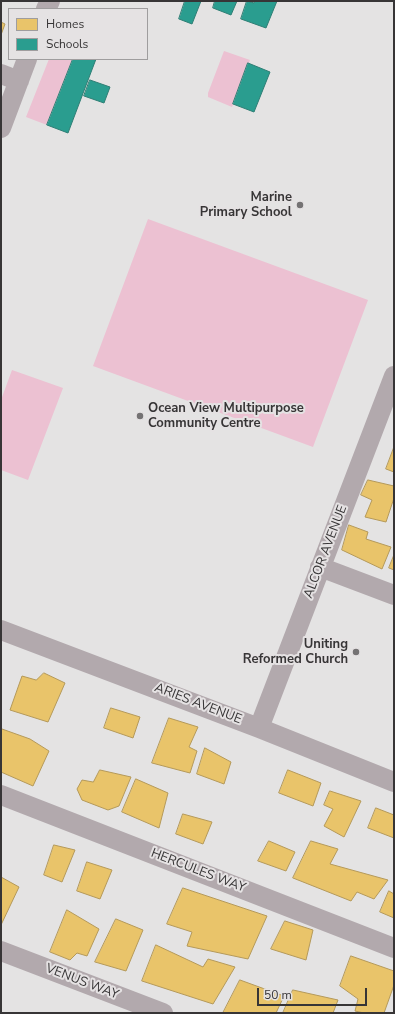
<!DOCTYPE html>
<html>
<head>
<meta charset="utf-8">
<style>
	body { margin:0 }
	#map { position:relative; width:395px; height:1014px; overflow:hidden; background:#e4e3e3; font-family:"Nunito Sans",sans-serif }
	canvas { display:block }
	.frame { position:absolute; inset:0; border:2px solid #373536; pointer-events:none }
	.legend { position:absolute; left:8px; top:8px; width:140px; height:52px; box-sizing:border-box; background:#e5e2e3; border:1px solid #9f9d9e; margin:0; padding:5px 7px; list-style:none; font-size:12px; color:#373536 }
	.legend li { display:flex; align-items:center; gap:8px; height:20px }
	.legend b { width:20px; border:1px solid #9f9d9e }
	.scale { position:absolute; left:257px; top:988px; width:110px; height:18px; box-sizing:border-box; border:2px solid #373536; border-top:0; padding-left:5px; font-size:12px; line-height:14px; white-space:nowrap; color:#373536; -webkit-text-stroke:3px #e5e2e3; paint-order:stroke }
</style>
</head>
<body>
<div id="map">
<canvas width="395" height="1014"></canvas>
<div class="frame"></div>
<ul class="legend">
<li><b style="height:11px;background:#e9c46a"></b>Homes</li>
<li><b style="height:11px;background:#2a9d8f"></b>Schools</li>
</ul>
<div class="scale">50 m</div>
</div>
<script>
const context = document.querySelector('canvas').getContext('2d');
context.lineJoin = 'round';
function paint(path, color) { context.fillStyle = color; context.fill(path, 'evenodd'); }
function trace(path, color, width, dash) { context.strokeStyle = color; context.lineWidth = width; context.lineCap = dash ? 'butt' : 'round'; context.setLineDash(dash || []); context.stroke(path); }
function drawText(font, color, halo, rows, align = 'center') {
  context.font = font + ' "Nunito Sans",sans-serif'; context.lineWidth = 4; context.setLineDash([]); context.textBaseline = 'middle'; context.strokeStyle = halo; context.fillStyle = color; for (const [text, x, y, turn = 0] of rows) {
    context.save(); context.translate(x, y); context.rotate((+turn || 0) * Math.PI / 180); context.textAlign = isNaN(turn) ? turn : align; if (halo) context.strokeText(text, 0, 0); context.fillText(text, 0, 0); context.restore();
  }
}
const green = new Path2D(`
	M 224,51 L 250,60 L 232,107 L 208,97 L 208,93 Z
	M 49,59 L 73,59 L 47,125 L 26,117 Z
	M 148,219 L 368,300 L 313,447 L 93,366 Z
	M 12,370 L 63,388 L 28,480 L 1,470 L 1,400 Z`);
const homes = new Path2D(`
	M 1,22 L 5,24 L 1,35 Z
	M 394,447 L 394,472 L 386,469 Z
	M 368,480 L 394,486 L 394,498 L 386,522 L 365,517 L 372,500 L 361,495 Z
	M 349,525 L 368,532 L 366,539 L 391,547 L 382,569 L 342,550 Z
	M 394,555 L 394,570 L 389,568 Z
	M 44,673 L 65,683 L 48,722 L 10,710 L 22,676 L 36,680 Z
	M 111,708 L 140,717 L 133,738 L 104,728 Z
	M 169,718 L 198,727 L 189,747 L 197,751 L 190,773 L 152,763 Z
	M 2,729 L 30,739 L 49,751 L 33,786 L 1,772 L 1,734 Z
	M 205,748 L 231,762 L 224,784 L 197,774 Z
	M 100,770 L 131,777 L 119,806 L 108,810 L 82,800 L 77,789 L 82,780 L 93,782 Z
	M 288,770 L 321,783 L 313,806 L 279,793 Z
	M 136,779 L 168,793 L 159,828 L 122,812 Z
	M 330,791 L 361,801 L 344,837 L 324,826 L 333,809 L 324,805 Z
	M 376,808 L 394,815 L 394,838 L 368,828 Z
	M 183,814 L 212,822 L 203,844 L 176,834 Z
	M 269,841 L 295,852 L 286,871 L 258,861 Z
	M 311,841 L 338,849 L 330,864 L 388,880 L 374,899 L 357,892 L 351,901 L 293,878 Z
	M 54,845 L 75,850 L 62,882 L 44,875 Z
	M 87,862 L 112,870 L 100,899 L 77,891 Z
	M 1,877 L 19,887 L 1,925 Z
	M 183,888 L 267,916 L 248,959 L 187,946 L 192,932 L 167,924 Z
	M 389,891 L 394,894 L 394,918 L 380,912 Z
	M 67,910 L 99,929 L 87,956 L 77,953 L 70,960 L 50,952 Z
	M 116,919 L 143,930 L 126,971 L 95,962 Z
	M 285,921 L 313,930 L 306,960 L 271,949 Z
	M 156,945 L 203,967 L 208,959 L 235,967 L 213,1004 L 142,981 Z
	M 351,956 L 394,971 L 394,985 L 384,1013 L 364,1013 L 355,1011 L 358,999 L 340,986 Z
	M 240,980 L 284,996 L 276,1013 L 223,1013 Z
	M 293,990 L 338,1000 L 333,1013 L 283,1013 Z`);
const schools = new Path2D(`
	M 185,1 L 201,1 L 192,24 L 179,19 Z
	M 215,1 L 237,1 L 231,15 L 213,8 Z
	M 247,1 L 254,3 L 255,1 L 277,1 L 266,28 L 241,19 Z
	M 73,59 L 96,59 L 68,133 L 47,125 Z
	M 248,63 L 270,72 L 254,112 L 233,104 Z
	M 90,80 L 110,87 L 104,103 L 84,96 Z`);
const minor = new Path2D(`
	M 46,9 L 50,1
	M 1,74 L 19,81
	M 1,128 L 27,59
	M 320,567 L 394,595
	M 1,630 L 259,728 L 394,782
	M 259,728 L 394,376
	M 1,795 L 394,948
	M 1,951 L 163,1013`);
const markers = [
	[300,205,4,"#747273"],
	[140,416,4,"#747273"],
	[356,652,4,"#747273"]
];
const poiNames = [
	["Marine",292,198],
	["Primary School",292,213],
	["Ocean View Multipurpose",148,409,"left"],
	["Community Centre",148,424,"left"],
	["Uniting",348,645],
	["Reformed Church",348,660]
];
const streetNames = [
	["ALCOR AVENUE",326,552,-69],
	["ARIES AVENUE",198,704,21],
	["HERCULES WAY",198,871,21],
	["VENUS WAY",82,982,21]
];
paint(green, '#ecc1d2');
paint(homes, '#e9c46a');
trace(homes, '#b4995a', 1);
paint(schools, '#2a9d8f');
trace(schools, '#2e7e74', 1);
trace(minor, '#b2a9ad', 20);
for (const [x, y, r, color] of markers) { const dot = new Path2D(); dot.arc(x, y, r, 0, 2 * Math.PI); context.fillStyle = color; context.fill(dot); trace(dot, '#e5e2e3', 1.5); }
drawText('bold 13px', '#373536', '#e5e2e3', poiNames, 'right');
drawText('13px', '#373536', '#e5e2e3', streetNames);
</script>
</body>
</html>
